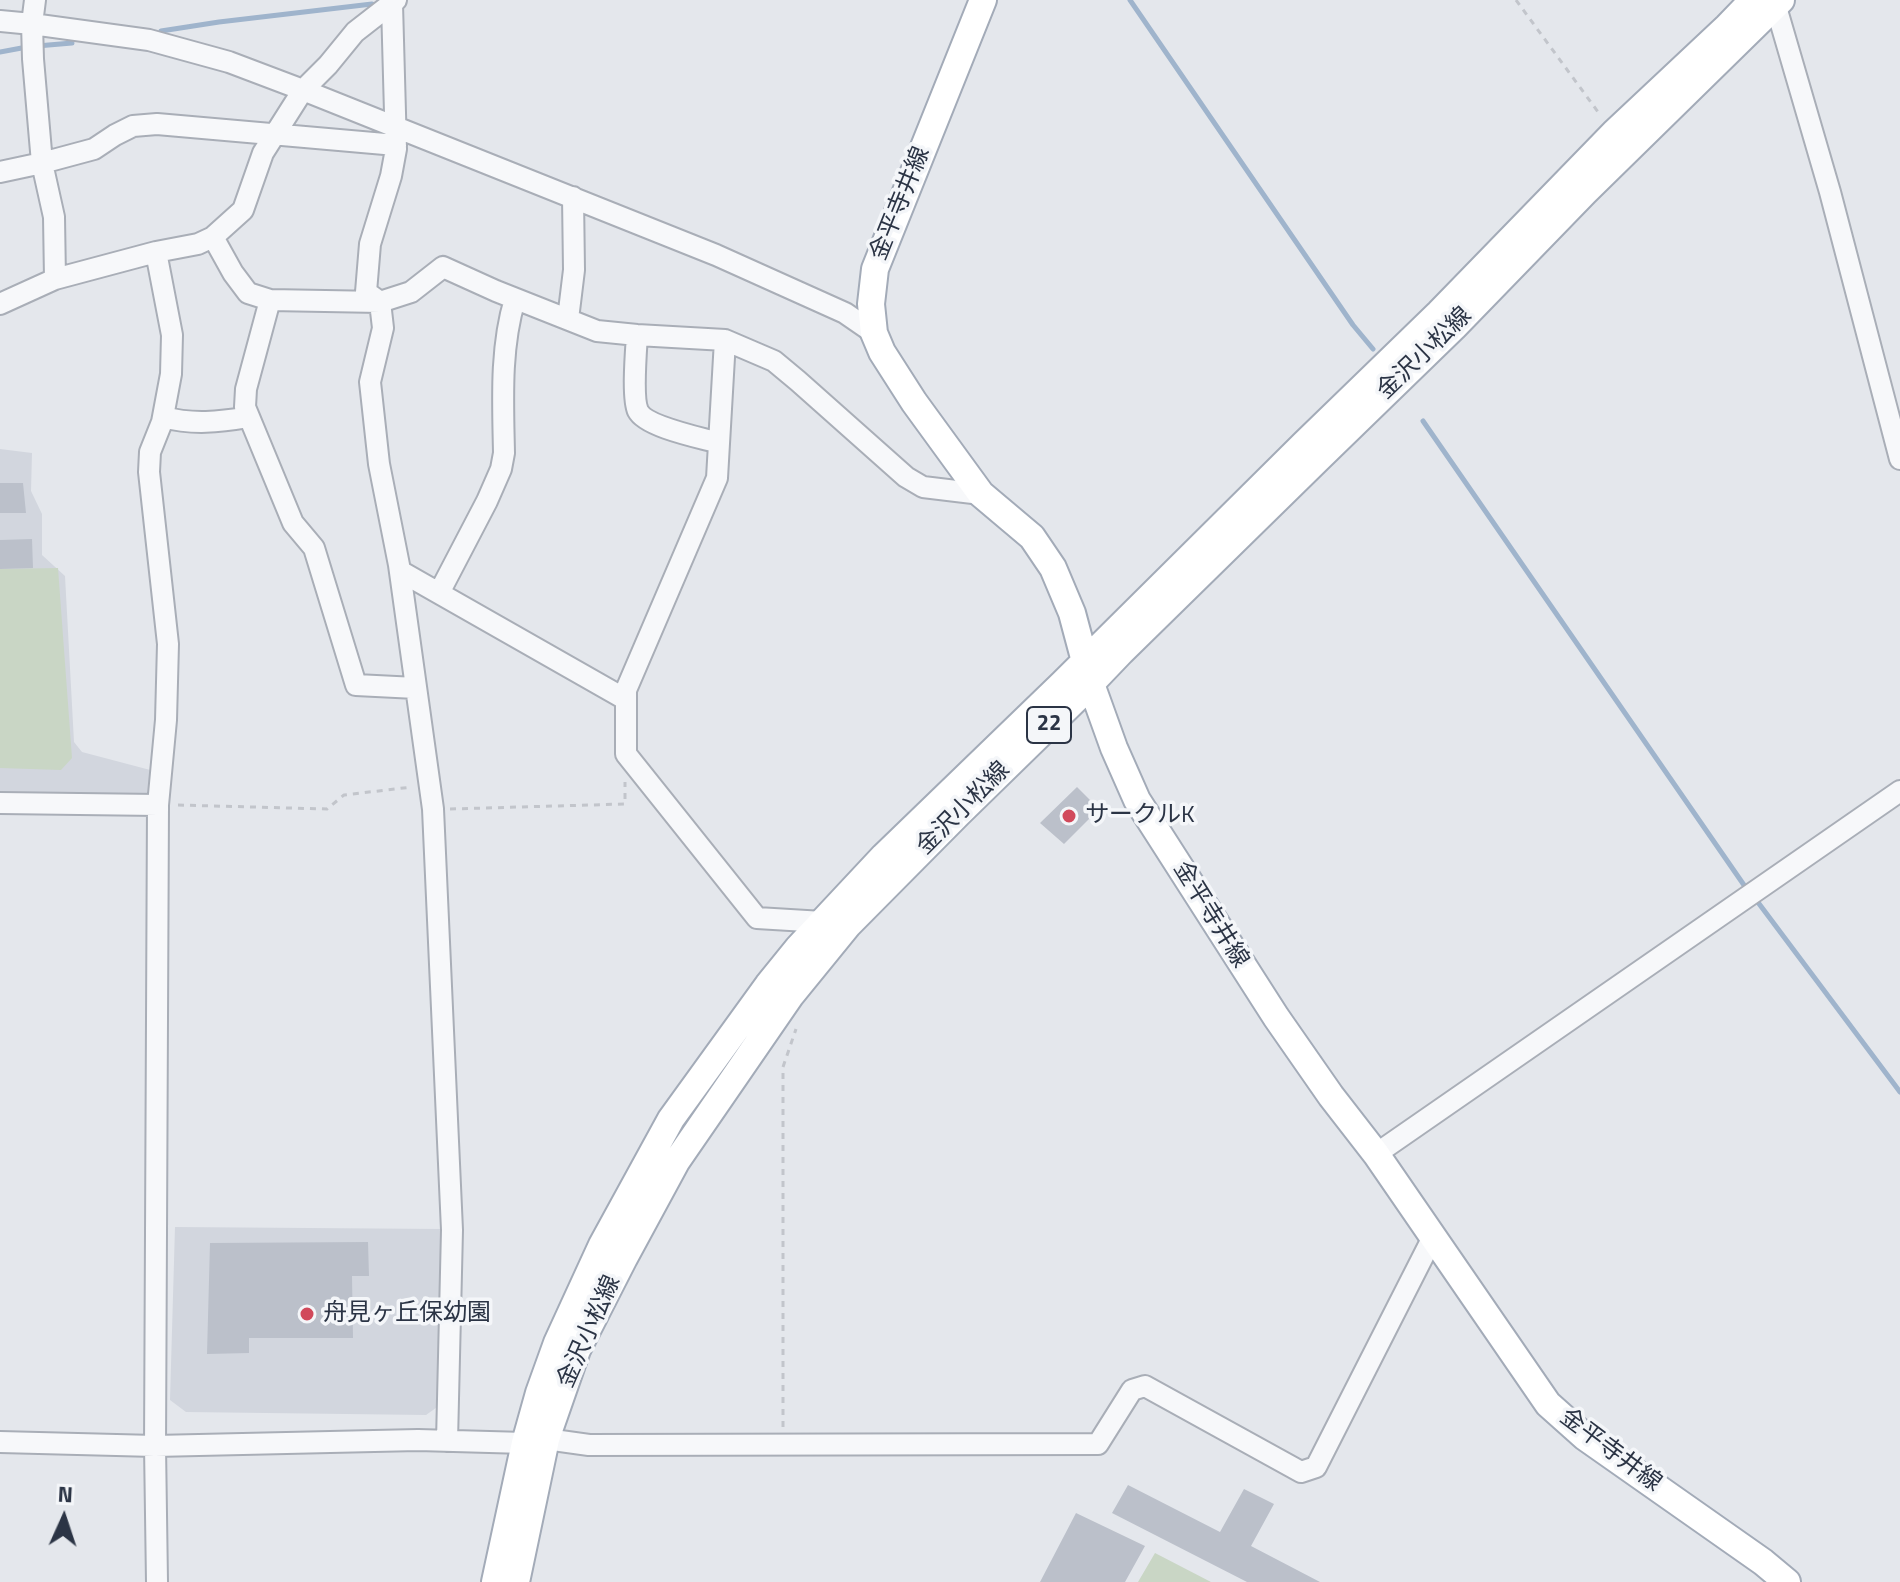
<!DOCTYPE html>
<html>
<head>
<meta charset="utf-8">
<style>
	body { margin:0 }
	#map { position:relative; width:1900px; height:1582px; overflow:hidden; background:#e4e7ec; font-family:"Titillium Web",sans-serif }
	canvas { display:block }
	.north { position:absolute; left:24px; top:1478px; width:80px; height:80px; -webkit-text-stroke:6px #f4f6f9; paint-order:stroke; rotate:3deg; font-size:22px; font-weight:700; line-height:32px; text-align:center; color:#2b3445 }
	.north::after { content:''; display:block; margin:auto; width:28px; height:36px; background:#2b3445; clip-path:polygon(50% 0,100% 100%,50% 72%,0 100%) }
</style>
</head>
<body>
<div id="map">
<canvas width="1900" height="1582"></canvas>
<div class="north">N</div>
</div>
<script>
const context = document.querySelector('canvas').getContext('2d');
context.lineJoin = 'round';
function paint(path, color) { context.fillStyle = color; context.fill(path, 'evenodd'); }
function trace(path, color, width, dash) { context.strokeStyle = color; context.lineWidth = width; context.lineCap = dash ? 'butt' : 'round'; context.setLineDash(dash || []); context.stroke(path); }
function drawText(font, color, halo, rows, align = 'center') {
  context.font = font + ' "Titillium Web","Noto Sans JP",sans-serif'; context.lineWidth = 7; context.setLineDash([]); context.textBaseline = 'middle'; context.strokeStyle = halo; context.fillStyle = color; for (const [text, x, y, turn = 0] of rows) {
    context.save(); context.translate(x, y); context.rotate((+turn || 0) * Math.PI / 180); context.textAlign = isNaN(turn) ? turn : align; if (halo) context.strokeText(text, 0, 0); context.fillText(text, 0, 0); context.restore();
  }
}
const built = new Path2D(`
	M 0,449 L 32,453 L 31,491 L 42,514 L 42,555 L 65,576 L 74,742 L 82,752 L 154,771 L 152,800 L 0,800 Z
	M 175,1227 L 442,1229 L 440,1405 L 426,1415 L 186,1412 L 170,1400 Z`);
const green = new Path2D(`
	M 58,568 L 72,758 L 61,770 L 0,768 L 0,569 Z
	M 1155,1553 L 1211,1582 L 1138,1582 Z`);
const stream = new Path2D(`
	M 1130,0 L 1353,325 L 1373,349
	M 161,31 L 219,22 L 372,4
	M 37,46 L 72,43
	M 0,52 L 27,47
	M 1423,421 L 1746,888
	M 1757,901 L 1900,1092`);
const building = new Path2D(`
	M 0,483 L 23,483 L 26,513 L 0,513 Z
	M 32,539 L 33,568 L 0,569 L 0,540 Z
	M 1077,787 L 1099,809 L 1064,844 L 1040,823 Z
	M 368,1242 L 369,1276 L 352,1276 L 353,1338 L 249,1338 L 249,1353 L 207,1354 L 210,1243 Z
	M 1128,1485 L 1220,1532 L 1244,1489 L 1274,1504 L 1251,1546 L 1320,1582 L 1247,1582 L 1112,1513 Z
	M 1076,1513 L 1145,1546 L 1125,1582 L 1040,1582 Z`);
const path = new Path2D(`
	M 1516,0 L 1601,116
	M 178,805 L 327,809 L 344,795 L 412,787
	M 450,809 L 625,804 L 625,782
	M 783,1427 L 783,1067 L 796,1029`);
const minor = new Path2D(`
	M 35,0 L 32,24 L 33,59 L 42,163 L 54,217 L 55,279
	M 396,0 L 355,32 L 328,65 L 303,90 L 716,255 L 845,313 L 874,333
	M 1774,0 L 1830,192 L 1900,459
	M 0,21 L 32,24 L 149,40 L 229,62 L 303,90 L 263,153 L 243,210 L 213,237 L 198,244 L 156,252 L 55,279 L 0,304
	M 0,172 L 42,163 L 94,149 L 115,135 L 133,126 L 157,124 L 396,145
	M 213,237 L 233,273 L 248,293 L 270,300 L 380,302 L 411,292 L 443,267 L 496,291 L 597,331 L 637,335 L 725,340 L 774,361 L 798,381 L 906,477 L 923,487 L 981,494
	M 156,252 L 172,335 L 171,374 L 162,422 L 150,452 L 149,472 L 168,644 L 166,720 L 158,805 L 155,1446 L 157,1582
	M 270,300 L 246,389 L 245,407 L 293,523 L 314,548 L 356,685 L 416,688
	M 380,302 L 383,328 L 370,382 L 379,464 L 399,565 L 433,809 L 452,1230 L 447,1441
	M 380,302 L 366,292 L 370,244 L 391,176 L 396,149 L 392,4
	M 568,319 L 574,270 L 573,197
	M 637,335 C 636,351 632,398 638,411 C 646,427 702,438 719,443
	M 725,340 L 717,478 L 626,690 L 626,754 L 757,918 L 823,922
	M 163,417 C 193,425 219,422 249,417
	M 400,571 L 625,699
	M 439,593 L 487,501 L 501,469 L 504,453 C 503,402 500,348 515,299
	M 0,803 L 158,805
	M 1376,1154 L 1900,791
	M 546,1439 L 589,1445 L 1098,1444 L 1132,1390 L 1145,1386 L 1301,1472 L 1316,1467 L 1433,1237
	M 0,1442 L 155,1446 L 418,1440 L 525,1443`);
const major = new Path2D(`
	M 983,0 L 875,269 L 871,304 L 874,333 L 882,352 L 914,402 L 981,494 L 1032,537 L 1053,568 L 1072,613 L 1091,684 L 1114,748 L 1137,800 L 1276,1017 L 1331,1096 L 1376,1154 L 1548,1404 L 1585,1437 L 1763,1562 L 1787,1582
	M 495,1582 L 525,1443 L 539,1393 L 557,1343 L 602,1245 L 671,1119 L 768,985 L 798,948 L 884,856 L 1063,683 L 1304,444 L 1439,313 L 1614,133 L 1727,27 L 1753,0
	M 516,1582 L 546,1439 L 577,1350 L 624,1258 L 676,1162 L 791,995 L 848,925 L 958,814 L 1078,697 L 1121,652 L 1318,459 L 1454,327 L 1585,192 L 1781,0`);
const markers = [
	[1069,816,8,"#d1495b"],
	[307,1314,8,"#d1495b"]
];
const shields = [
	[1049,725,44]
];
const shieldNames = [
	["22",1049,725]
];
const streetNames = [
	["金平寺井線",901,204,-68],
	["金沢小松線",1425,354,-44],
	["金沢小松線",964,809,-45],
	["金平寺井線",1210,915,58],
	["金沢小松線",590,1332,-66],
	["金平寺井線",1610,1451,37]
];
const poiNames = [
	["サークルK",1085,816],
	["舟見ヶ丘保幼園",323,1314]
];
paint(built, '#d2d6de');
paint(green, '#c9d6c5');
trace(stream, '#9fb4cc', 5);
paint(building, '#bbc0ca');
trace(minor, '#a9aeb7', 24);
trace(major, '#a3abb8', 30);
trace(path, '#c2c5cb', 3, [6, 6]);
trace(minor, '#f7f8fa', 20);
trace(major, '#fff', 26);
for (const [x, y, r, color] of markers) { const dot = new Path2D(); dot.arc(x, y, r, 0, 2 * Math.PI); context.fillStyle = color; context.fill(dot); trace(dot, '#f4f6f9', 3); }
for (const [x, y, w] of shields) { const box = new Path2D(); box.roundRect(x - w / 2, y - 18, w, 36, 6); context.fillStyle = '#f4f6f9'; context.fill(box); trace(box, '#2b3445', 2); }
drawText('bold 22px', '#2b3445', null, shieldNames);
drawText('24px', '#2b3445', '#f4f6f9', streetNames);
drawText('24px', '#2b3445', '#f4f6f9', poiNames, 'left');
</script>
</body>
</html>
